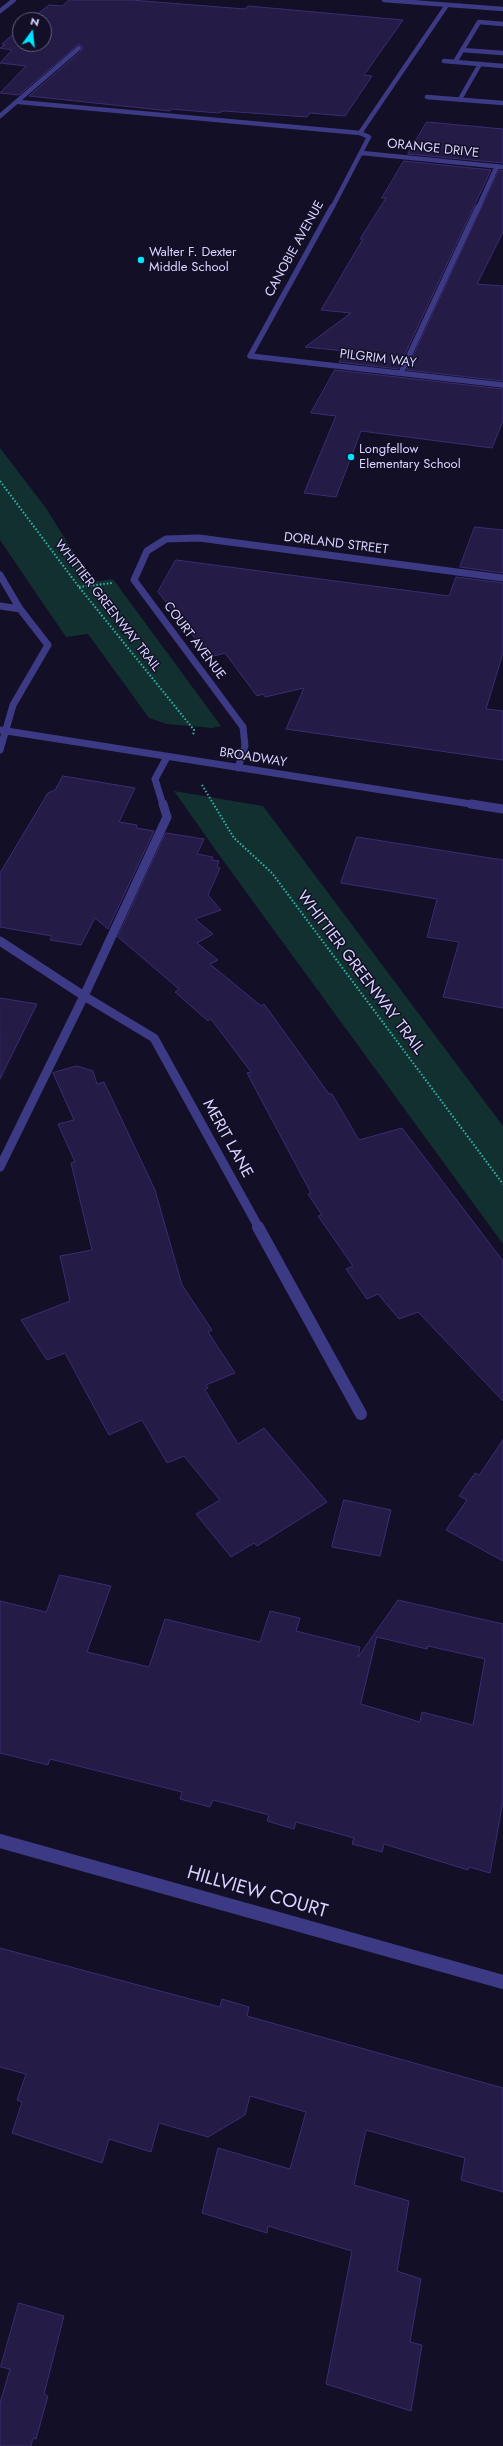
<!DOCTYPE html>
<html>
<head>
<meta charset="utf-8">
<style>
	body { margin:0 }
	#map { position:relative; width:503px; height:2446px; overflow:hidden; background:#130f26; font-family:Jost,sans-serif }
	canvas { display:block }
	.north { position:absolute; left:12px; top:12px; width:40px; height:40px; box-sizing:border-box; background:#130f26; border:1px solid #625e7d; border-radius:50%; rotate:15deg; font-size:11px; font-weight:700; line-height:16px; text-align:center; color:#d9d4ff }
	.north::after { content:''; display:block; margin:auto; width:14px; height:18px; background:#00e5ff; clip-path:polygon(50% 0,100% 100%,50% 72%,0 100%) }
</style>
</head>
<body>
<div id="map">
<canvas width="503" height="2446"></canvas>
<div class="north">N</div>
</div>
<script>
const context = document.querySelector('canvas').getContext('2d');
context.lineJoin = 'round';
function paint(path, color) { context.fillStyle = color; context.fill(path, 'evenodd'); }
function trace(path, color, width, dash) { context.strokeStyle = color; context.lineWidth = width; context.lineCap = dash ? 'butt' : 'round'; context.setLineDash(dash || []); context.stroke(path); }
function drawText(font, color, halo, rows, align = 'center') {
  context.font = font + ' Jost,sans-serif'; context.lineWidth = 3; context.setLineDash([]); context.textBaseline = 'middle'; context.strokeStyle = halo; context.fillStyle = color; for (const [text, x, y, turn = 0] of rows) {
    context.save(); context.translate(x, y); context.rotate((+turn || 0) * Math.PI / 180); context.textAlign = isNaN(turn) ? turn : align; if (halo) context.strokeText(text, 0, 0); context.fillText(text, 0, 0); context.restore();
  }
}
const green = new Path2D(`
	M 0,448 L 46,508 L 92,582 L 113,579 L 221,726 L 212,728 L 167,724 L 149,718 L 88,634 L 66,637 L 0,540 Z
	M 174,791 L 263,806 L 503,1126 L 503,1244 L 222,859 Z`);
const building = new Path2D(`
	M 69,0 L 131,0 L 245,9 L 248,6 L 403,20 L 364,75 L 372,76 L 345,116 L 310,113 L 307,117 L 224,111 L 218,113 L 171,109 L 170,111 L 29,96 L 81,51 L 83,47 L 79,44 L 19,95 L 0,93 L 26,66 L 0,63 L 12,50 L 0,48 L 5,45 L 2,44 L 20,28 L 20,44 L 44,44 L 44,20 L 30,20 L 49,5 L 62,6 Z
	M 427,122 L 503,129 L 503,163 L 408,154 Z
	M 404,161 L 491,170 L 398,369 L 339,362 L 345,351 L 305,347 L 351,313 L 321,310 L 363,239 L 360,239 L 386,198 L 382,198 Z
	M 499,170 L 503,171 L 503,232 L 477,284 L 503,286 L 503,381 L 407,370 Z
	M 335,370 L 503,389 L 503,421 L 492,448 L 361,431 L 336,497 L 304,493 L 336,416 L 311,413 Z
	M 475,527 L 503,530 L 503,573 L 460,567 Z
	M 176,560 L 449,596 L 456,577 L 503,583 L 503,653 L 486,709 L 503,711 L 503,760 L 286,729 L 304,688 L 265,697 L 263,694 L 257,696 L 225,653 L 210,657 L 158,592 Z
	M 63,776 L 135,788 L 119,822 L 137,825 L 136,828 L 154,831 L 108,929 L 95,918 L 81,945 L 50,940 L 52,936 L 0,927 L 0,873 L 48,793 L 55,790 Z
	M 166,833 L 204,839 L 197,854 L 213,857 L 212,860 L 219,861 L 217,867 L 220,868 L 208,895 L 221,910 L 195,919 L 213,934 L 197,943 L 218,960 L 210,964 L 261,1006 L 264,1004 L 329,1094 L 332,1094 L 359,1140 L 402,1128 L 503,1261 L 503,1401 L 418,1312 L 399,1319 L 378,1294 L 367,1299 L 346,1269 L 353,1266 L 318,1216 L 322,1215 L 308,1194 L 311,1193 L 247,1073 L 251,1072 L 211,1019 L 208,1021 L 175,992 L 179,989 L 118,937 Z
	M 357,837 L 503,860 L 503,1008 L 443,997 L 459,942 L 427,937 L 437,899 L 341,883 Z
	M 0,998 L 37,1004 L 0,1079 Z
	M 77,1066 L 93,1071 L 97,1084 L 104,1082 L 155,1190 L 182,1285 L 212,1330 L 208,1332 L 235,1373 L 206,1385 L 208,1388 L 205,1390 L 238,1444 L 264,1428 L 327,1502 L 257,1546 L 254,1543 L 231,1557 L 196,1514 L 220,1500 L 184,1456 L 167,1463 L 142,1420 L 109,1435 L 65,1353 L 47,1360 L 21,1320 L 70,1301 L 60,1256 L 92,1250 L 71,1163 L 75,1162 L 58,1124 L 74,1120 L 53,1073 Z
	M 503,1440 L 503,1561 L 446,1530 L 467,1500 L 459,1496 L 475,1473 L 479,1475 Z
	M 344,1500 L 391,1510 L 380,1556 L 332,1547 Z
	M 60,1575 L 111,1586 L 87,1652 L 149,1667 L 165,1619 L 260,1642 L 270,1611 L 300,1618 L 296,1631 L 360,1647 L 358,1657 L 398,1600 L 503,1624 L 503,1801 L 490,1873 L 469,1867 L 468,1870 L 384,1844 L 382,1852 L 352,1844 L 354,1838 L 296,1822 L 294,1829 L 267,1821 L 269,1815 L 213,1800 L 210,1807 L 180,1799 L 182,1792 L 50,1759 L 48,1765 L 0,1753 L 0,1601 L 46,1612 ZM 377,1637 L 427,1649 L 428,1646 L 485,1659 L 473,1725 L 422,1712 L 420,1722 L 361,1704 Z
	M 0,1948 L 220,2007 L 222,1999 L 249,2007 L 247,2016 L 503,2088 L 503,2192 L 461,2180 L 465,2158 L 366,2130 L 354,2185 L 409,2201 L 397,2271 L 421,2279 L 410,2342 L 422,2345 L 411,2411 L 326,2384 L 352,2251 L 268,2226 L 267,2233 L 202,2213 L 218,2148 L 290,2169 L 306,2112 L 250,2096 L 245,2115 L 208,2137 L 159,2123 L 151,2152 L 109,2139 L 102,2163 L 12,2133 L 22,2102 L 17,2100 L 26,2074 L 0,2067 Z
	M 19,2303 L 64,2316 L 44,2394 L 48,2396 L 36,2439 L 33,2438 L 31,2446 L 0,2446 L 0,2403 L 10,2369 L 1,2367 Z`);
const path = new Path2D(`
	M 0,481 L 79,587 L 194,730 L 193,736
	M 79,587 L 112,583
	M 202,785 L 234,838 L 272,873 L 503,1184`);
const minorFar5 = new Path2D(`
	M 384,0 L 503,9
	M 0,11 L 14,0
	M 462,50 L 503,53
	M 444,61 L 503,66
	M 455,62 L 479,22 L 503,24
	M 427,97 L 503,103
	M 460,99 L 480,64
	M 19,102 L 360,133 L 369,137 L 332,208
	M 0,116 L 79,48
	M 360,133 L 447,5
	M 362,153 L 503,167
	M 478,208 L 497,166`);
const minorFar4 = new Path2D(`
	M 332,207 L 250,356 L 503,385
	M 401,373 L 478,207`);
const minorFar3 = new Path2D(`
	M 0,575 L 20,609 L 48,645 L 13,705 L 0,750
	M 0,606 L 20,609
	M 0,730 L 477,805
	M 238,768 L 245,746 L 243,727 L 134,580 L 147,551 L 166,539 L 199,538 L 503,578
	M 163,805 L 155,779 L 167,757`);
const minorFar2 = new Path2D(`
	M 471,804 L 503,809
	M 0,941 L 84,996 L 154,1038 L 259,1228
	M 0,1167 L 84,996 L 167,817 L 163,804`);
const minorFar1 = new Path2D(`
	M 258,1227 L 361,1414`);
const minor = new Path2D(`
	M 0,1841 L 503,1982`);
const markers = [
	[141,260,4,"#00e5ff"],
	[351,457,4,"#00e5ff"]
];
const farStreetnames = [
	["ORANGE DRIVE",433,149,6],
	["CANOBIE AVENUE",295,249,-61],
	["PILGRIM WAY",378,359,7],
	["DORLAND STREET",336,544,7],
	["WHITTIER GREENWAY TRAIL",107,606,52],
	["COURT AVENUE",194,641,53],
	["BROADWAY",253,758,9]
];
const farPoinames = [
	["Walter F. Dexter",149,253],
	["Middle School",149,268],
	["Longfellow",359,450],
	["Elementary School",359,465]
];
const streetNames = [
	["WHITTIER GREENWAY TRAIL",360,973,53],
	["MERIT LANE",227,1139,61]
];
const nearStreetnames = [
	["HILLVIEW COURT",257,1893,16]
];
paint(green, '#12302f');
paint(building, '#241b47');
trace(building, '#3b2d73', 1);
trace(path, '#2fb8b0', 2, [1.5, 2]);
trace(minorFar5, '#3d3a85', 4.5);
trace(minorFar4, '#3d3a85', 5.5);
trace(minorFar3, '#3d3a85', 7);
trace(minorFar2, '#3d3a85', 9);
trace(minorFar1, '#3d3a85', 12);
trace(minor, '#3d3a85', 14);
for (const [x, y, r, color] of markers) { const dot = new Path2D(); dot.arc(x, y, r, 0, 2 * Math.PI); context.fillStyle = color; context.fill(dot); trace(dot, '#130f26', 1.5); }
drawText('13px', '#d9d4ff', '#130f26', farStreetnames);
drawText('13px', '#d9d4ff', '#130f26', farPoinames, 'left');
drawText('16px', '#d9d4ff', '#130f26', streetNames);
drawText('19px', '#d9d4ff', '#130f26', nearStreetnames);
</script>
</body>
</html>
